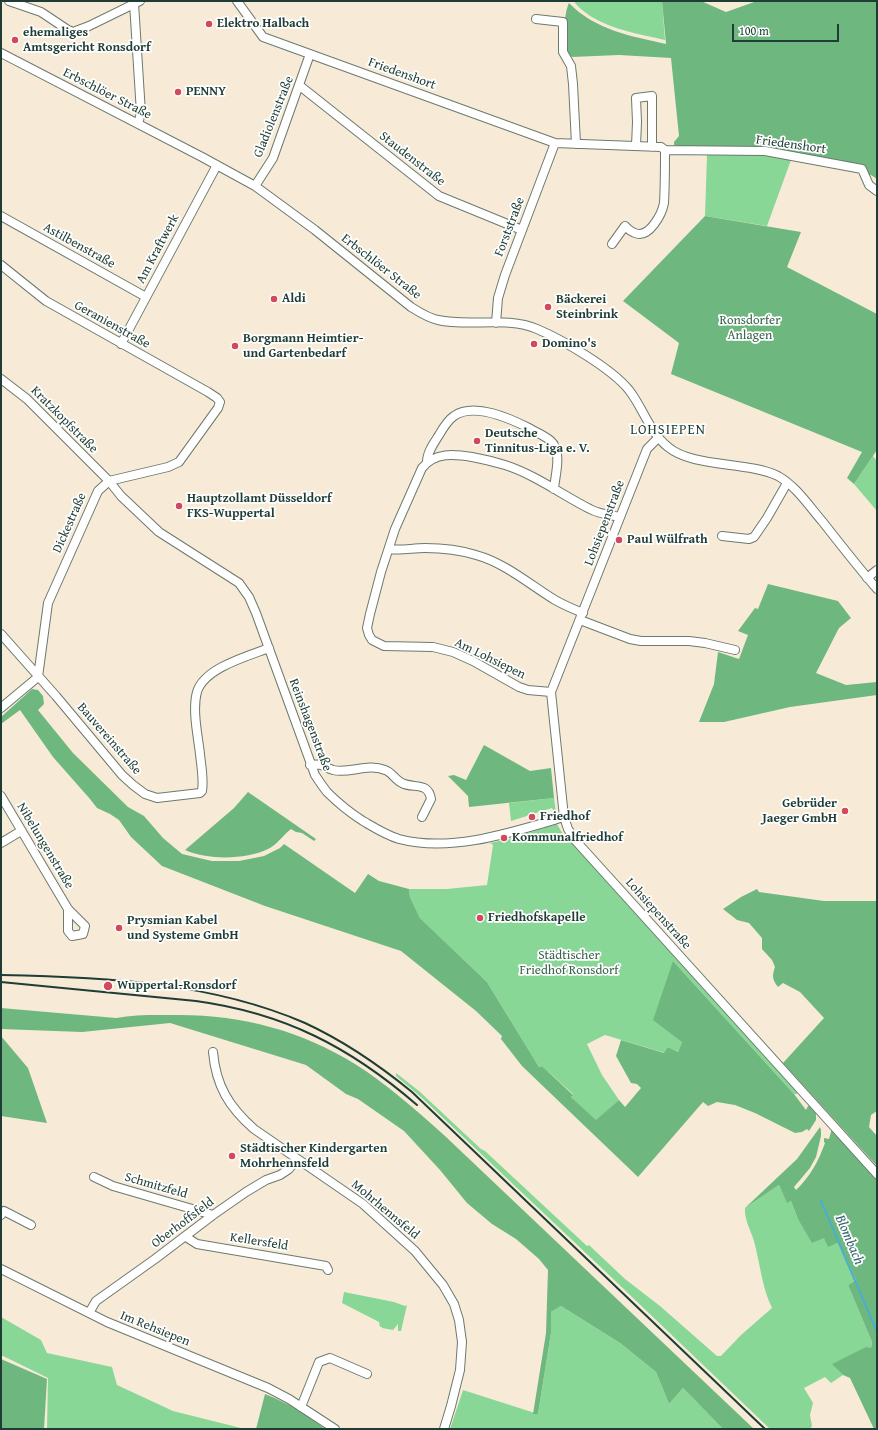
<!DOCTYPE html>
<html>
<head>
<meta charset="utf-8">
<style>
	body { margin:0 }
	#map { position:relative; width:878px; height:1430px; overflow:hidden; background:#f7ebd8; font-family:"Gentium Book Plus",serif }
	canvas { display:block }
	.frame { position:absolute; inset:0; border:2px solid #1f3d34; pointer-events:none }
	.scale { position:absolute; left:732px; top:24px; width:107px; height:18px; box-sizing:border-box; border:2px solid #1f3d34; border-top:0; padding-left:5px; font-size:12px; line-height:14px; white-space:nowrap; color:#1f3d34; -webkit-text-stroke:3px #fff; paint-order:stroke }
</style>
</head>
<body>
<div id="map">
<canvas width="878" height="1430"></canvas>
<div class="frame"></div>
<div class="scale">100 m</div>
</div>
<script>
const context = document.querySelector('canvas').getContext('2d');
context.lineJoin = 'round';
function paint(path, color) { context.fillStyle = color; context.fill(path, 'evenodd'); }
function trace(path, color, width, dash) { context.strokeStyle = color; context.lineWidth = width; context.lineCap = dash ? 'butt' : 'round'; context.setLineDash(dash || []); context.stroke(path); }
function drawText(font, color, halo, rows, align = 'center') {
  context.font = font + ' "Gentium Book Plus",serif'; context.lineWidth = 3.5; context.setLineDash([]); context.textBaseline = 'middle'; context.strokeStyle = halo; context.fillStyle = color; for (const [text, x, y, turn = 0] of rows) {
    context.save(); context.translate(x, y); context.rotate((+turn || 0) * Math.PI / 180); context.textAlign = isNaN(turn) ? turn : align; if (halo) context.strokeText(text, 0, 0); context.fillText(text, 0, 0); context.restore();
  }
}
const green = new Path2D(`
	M 574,1 L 662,1 L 665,40 C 639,34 613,30 590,16 C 584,11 578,8 574,1 Z
	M 707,155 L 768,156 L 791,160 L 767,226 L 705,216 Z
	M 873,456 L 877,461 L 877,511 L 854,484 Z
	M 554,798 L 556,812 L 554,812 L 552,808 L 511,821 L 509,803 Z
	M 557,824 L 564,836 L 567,834 L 798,1092 L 797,1094 L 794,1094 L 673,961 L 682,1042 L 678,1052 L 668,1047 L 665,1053 L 605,1035 L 587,1044 L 602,1075 L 619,1100 L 596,1121 L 571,1097 L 573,1094 L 542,1066 L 539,1067 L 487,982 L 420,918 L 410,897 L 409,889 L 447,889 L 487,885 L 493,845 L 490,843 L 509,839 Z
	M 396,1073 L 419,1091 L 481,1149 L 485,1151 L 587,1246 L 589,1245 L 625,1279 L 660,1306 L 717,1356 L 721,1356 L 741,1335 L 772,1308 C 762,1288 760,1263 754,1241 C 751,1231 744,1219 745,1208 L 779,1185 L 787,1202 L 791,1201 L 798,1219 L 824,1238 L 839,1242 L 856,1280 L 848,1285 L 872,1342 L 871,1348 L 833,1364 L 843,1375 L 831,1383 L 825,1377 L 804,1388 L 813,1403 L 810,1415 L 812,1426 L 810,1429 L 770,1429 L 609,1275 L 421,1097 L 396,1076 Z
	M 344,1292 L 394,1302 L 405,1306 L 407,1305 L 401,1331 L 398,1331 L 398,1324 L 393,1330 L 382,1328 L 382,1327 L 380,1327 L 379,1322 L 342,1303 Z
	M 561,1306 L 620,1343 L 656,1372 L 669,1404 L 683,1388 L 723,1429 L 450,1429 L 463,1390 L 538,1414 L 551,1333 L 551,1312 Z
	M 1,1317 L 41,1340 L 47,1353 L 112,1367 L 117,1385 L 173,1411 L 245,1429 L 47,1429 L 48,1378 L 1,1355 Z`);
const forest = new Path2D(`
	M 662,1 L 701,1 L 726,12 L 757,1 L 877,1 L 877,179 L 871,175 L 768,156 L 707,155 L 674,145 L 674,142 L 679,136 L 671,58 L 619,55 L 572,57 C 570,55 567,52 566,49 C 563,38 564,13 569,3 C 595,30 631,36 666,44 Z
	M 705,216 L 801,232 L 787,267 L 877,314 L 877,450 L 854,484 L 847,478 L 862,452 L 671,374 L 679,343 L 623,301 Z
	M 768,584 L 838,601 L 851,618 L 839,628 L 816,673 L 846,685 L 877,682 L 877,695 L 790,707 L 724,722 L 699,722 L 714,684 L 718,652 L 739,659 L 748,635 L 738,631 L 755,608 L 758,609 Z
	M 32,689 L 38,690 L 43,696 L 44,704 L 38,710 L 73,753 L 128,807 L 144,816 L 163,838 L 182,854 L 212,861 L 239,861 L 264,856 L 280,848 L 284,844 L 355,893 L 368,874 L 379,881 L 409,889 L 410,897 L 420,918 L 487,982 L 539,1067 L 542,1066 L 573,1095 L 571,1097 L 596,1120 L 619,1100 L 625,1107 L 641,1088 L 637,1084 L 631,1083 L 616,1056 L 621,1040 L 664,1053 L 668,1047 L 678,1052 L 682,1042 L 653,1020 L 673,961 L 794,1094 L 806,1110 L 808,1106 L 811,1106 L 816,1114 L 816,1120 L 809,1131 L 807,1129 L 802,1132 L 795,1133 L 755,1113 L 735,1105 L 717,1102 L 708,1106 L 703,1102 L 638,1177 L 522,1066 L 501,1039 L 502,1036 L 476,1011 L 401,951 L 265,906 L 162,866 L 131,837 L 119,820 L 110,814 L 97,808 L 90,799 L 53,757 L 20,710 L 1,724 L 1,717 Z
	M 484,745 L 530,771 L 551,768 L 554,798 L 469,807 L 468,796 L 448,776 L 454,775 L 466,780 Z
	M 248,792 L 316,839 L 314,841 L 302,833 L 296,832 L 291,829 C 283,835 277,845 268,849 C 246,860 207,860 185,850 L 234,808 Z
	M 757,889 L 759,892 L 824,901 L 877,901 L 877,1111 L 871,1115 L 869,1127 L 877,1136 L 877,1166 L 783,1063 L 824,1018 L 800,992 L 783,983 L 778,987 C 772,979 772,976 775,967 L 772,960 L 762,949 L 762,938 L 749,923 L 737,920 L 723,909 L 741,897 Z
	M 1,1008 L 116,1018 C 137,1014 158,1015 180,1015 C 242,1015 302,1031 355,1064 C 387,1084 417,1111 445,1136 L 754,1429 L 723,1429 L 683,1388 L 669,1404 L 656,1372 L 620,1343 L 561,1306 L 551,1312 L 551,1333 L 538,1414 L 533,1414 L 546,1333 L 548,1270 L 539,1259 L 516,1239 L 492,1224 L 467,1203 L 440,1170 L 404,1131 L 358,1099 L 346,1094 L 306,1065 L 170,1023 L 82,1032 L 1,1029 Z
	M 1,1036 L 28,1068 L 47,1123 L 1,1116 Z
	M 820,1127 L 821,1130 L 821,1136 L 816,1157 L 810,1168 L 794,1187 L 796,1190 C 810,1177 819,1160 825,1143 L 824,1142 L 824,1138 L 829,1139 L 832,1128 L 877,1178 L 877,1429 L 874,1429 L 850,1378 L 843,1375 L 832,1364 L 866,1347 L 871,1348 L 872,1342 L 848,1285 L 856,1280 L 839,1242 L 828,1247 L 824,1238 L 812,1243 L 798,1219 L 791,1201 L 787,1203 L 779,1185 L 745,1208 L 797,1159 Z
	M 1,1359 L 47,1379 L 44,1429 L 1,1429 Z
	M 265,1394 C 288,1403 306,1414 325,1429 L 256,1429 Z`);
const stream = new Path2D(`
	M 821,1201 L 877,1332`);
const minor = new Path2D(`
	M 9,1 L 41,12 L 68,30 L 73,32 L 89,26 L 140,1
	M 237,1 L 263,37 L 555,143 L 661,147 L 665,150 L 765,151 L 862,169 L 869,185 L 877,191
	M 134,3 L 141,113 L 138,124
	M 536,19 L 563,22 L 563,52 L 571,66 L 573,84 L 576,144
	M 1,53 L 202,157 L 255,186 L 315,230 L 411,307 C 419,312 428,318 438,320 C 469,327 507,316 537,329 C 563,340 611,368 629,390 C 643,408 650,433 668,447 C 693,468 747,461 778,476 C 796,486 809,506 822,521 C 840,544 858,567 877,589
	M 300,86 L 439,196 L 522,230
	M 636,146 L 637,122 L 636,98 L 652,96 L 652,147
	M 255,186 L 273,158 L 310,54
	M 1,216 L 146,297
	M 612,244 L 625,226 C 628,229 631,232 635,233 C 649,239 662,214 664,203 C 665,185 665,167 665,150
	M 1,265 L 46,301 L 208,392 L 217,398 L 220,402 L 218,408 L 179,462 L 168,467 L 109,481 L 98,491 L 48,603 L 38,677 L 1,708
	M 496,323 L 498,298 L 505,275 L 555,143
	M 121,344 L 217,165
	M 1,379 L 27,399 L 109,481 L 121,496 L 159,532 L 239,583 L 249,597 L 256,613 L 315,775 C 319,781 323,787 327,792 C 337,802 352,814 363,821 C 375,828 386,835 399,839 C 452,853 513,832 564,817
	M 658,438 L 647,449 L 551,692 L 564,817 L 568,829 L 575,840 L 877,1174
	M 427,462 C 427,452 434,443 439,435 C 443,428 448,420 454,416 C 474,402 509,418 529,428 C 535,432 551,438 554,445 C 561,457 555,476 554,489
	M 722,536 L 749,539 L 754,537 L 767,518 L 787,483
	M 389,549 C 401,551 412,548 425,548 C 442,548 460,550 476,555 C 505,563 529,584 555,600 C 564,605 573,609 583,613
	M 867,578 L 877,570
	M 580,620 L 630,639 L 641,641 L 689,641 L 705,643 L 735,650
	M 1,634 L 56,696 L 122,775 L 133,785 L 145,794 L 157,798 L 200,793 L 202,791 C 204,779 201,765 200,754 C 198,736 192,710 197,692 C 204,668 248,656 269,648
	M 551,692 L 528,690 L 519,687 L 473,661 L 453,652 L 433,647 L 384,646 L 372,640 L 369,635 L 367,628 L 370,614 L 381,572 L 395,529 L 422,468 C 435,452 454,454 472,457 C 483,459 495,462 505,465 C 536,475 562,495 590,509 C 599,514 610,515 620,517
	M 310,765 C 324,763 323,767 333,770 C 350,774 367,763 385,770 C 392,772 395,780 402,783 C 413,789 428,781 431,799 L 422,817
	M 1,796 L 68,909 L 85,926 L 83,934 L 72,936 L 68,931 L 68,909
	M 1,843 L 21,831
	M 213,1052 C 216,1086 229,1107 254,1129 L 363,1204 L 415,1251 L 443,1285 L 454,1304 L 459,1320 L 462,1342 L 460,1370 L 451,1406 L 444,1429
	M 94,1177 L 113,1186 L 213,1215
	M 1,1215 L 4,1211 L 31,1225
	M 186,1237 L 197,1244 L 326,1266 L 328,1270
	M 1,1269 L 107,1322 L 268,1388 L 289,1399 L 335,1429
	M 89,1313 L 96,1301 L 155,1259 L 213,1215 L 246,1192 L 266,1180 L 280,1175 L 289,1169 L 297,1159
	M 301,1407 L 319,1362 L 330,1358 L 367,1374`);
const rail = new Path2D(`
	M 1,975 C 103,977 211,982 305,1023 C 344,1041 379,1065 412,1092 L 765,1429
	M 1,982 L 196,1001 C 284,1013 350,1047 417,1105`);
const markers = [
	[209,24,4,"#d1495b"],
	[15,40,4,"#d1495b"],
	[178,92,4,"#d1495b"],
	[274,299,4,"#d1495b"],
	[548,307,4,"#d1495b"],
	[534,344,4,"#d1495b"],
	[235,346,4,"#d1495b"],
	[477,441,4,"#d1495b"],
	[179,506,4,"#d1495b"],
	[619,540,4,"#d1495b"],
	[845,811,4,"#d1495b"],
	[532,817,4,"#d1495b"],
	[504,838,4,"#d1495b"],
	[480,918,4,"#d1495b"],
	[119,928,4,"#d1495b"],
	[108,986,5,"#d1495b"],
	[232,1156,4,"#d1495b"]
];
const poiNames = [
	["Elektro Halbach",217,24],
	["ehemaliges",23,33],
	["Amtsgericht Ronsdorf",23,48],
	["PENNY",186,92],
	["Aldi",282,299],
	["Bäckerei",556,300],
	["Steinbrink",556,315],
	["Borgmann Heimtier-",243,339],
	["und Gartenbedarf",243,354],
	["Domino's",542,344],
	["Deutsche",485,434],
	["Tinnitus-Liga e. V.",485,449],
	["Hauptzollamt Düsseldorf",187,499],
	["FKS-Wuppertal",187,514],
	["Paul Wülfrath",627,540],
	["Gebrüder",837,804,"right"],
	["Jaeger GmbH",837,819,"right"],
	["Friedhof",540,817],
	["Kommunalfriedhof",512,838],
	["Friedhofskapelle",488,918],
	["Prysmian Kabel",127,921],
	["und Systeme GmbH",127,936],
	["Wuppertal-Ronsdorf",117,986],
	["Städtischer Kindergarten",240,1149],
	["Mohrhennsfeld",240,1164]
];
const streetNames = [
	["Friedenshort",402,74,20],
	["Erbschlöer Straße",107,94,27],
	["Gladiolenstraße",274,117,-68],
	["Friedenshort",791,145,8],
	["Staudenstraße",412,159,38],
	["Forststraße",510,227,-69],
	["Astilbenstraße",79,246,29],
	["Am Kraftwerk",158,249,-62],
	["Erbschlöer Straße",381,267,38],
	["Geranienstraße",112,325,29],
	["Kratzkopfstraße",64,420,45],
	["Dickestraße",70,523,-66],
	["Lohsiepenstraße",605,523,-69],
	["Am Lohsiepen",490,659,26],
	["Reinshagenstraße",310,725,69],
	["Bauvereinstraße",109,739,49],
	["Nibelungenstraße",45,846,59],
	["Lohsiepenstraße",658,914,48],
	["Schmitzfeld",156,1186,16],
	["Mohrhennsfeld",385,1210,40],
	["Oberhoffsfeld",183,1223,-37],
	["Kellersfeld",259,1242,9],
	["Im Rehsiepen",155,1329,22]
];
const parkNames = [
	["Ronsdorfer",750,321],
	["Anlagen",750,336],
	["Städtischer",569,956],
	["Friedhof Ronsdorf",569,971]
];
const neighbourhoodNames = [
	["LOHSIEPEN",668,430]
];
const waterNames = [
	["Blombach",849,1240,67]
];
paint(green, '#89d796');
paint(forest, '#6eb87f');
trace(stream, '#4daecc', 2);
trace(minor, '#6b7a6d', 10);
trace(minor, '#fff', 8);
trace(rail, '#1f3d34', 2);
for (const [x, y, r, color] of markers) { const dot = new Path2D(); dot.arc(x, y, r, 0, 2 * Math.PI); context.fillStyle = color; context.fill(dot); trace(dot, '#fff', 1.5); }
drawText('bold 13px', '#1f3d34', '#fff', poiNames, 'left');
drawText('13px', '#1f3d34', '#fff', streetNames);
drawText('13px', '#3a644c', '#fff', parkNames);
context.letterSpacing = '1px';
drawText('14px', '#1f3d34', '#fff', neighbourhoodNames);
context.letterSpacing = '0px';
drawText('italic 14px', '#2f6569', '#fff', waterNames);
</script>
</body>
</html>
